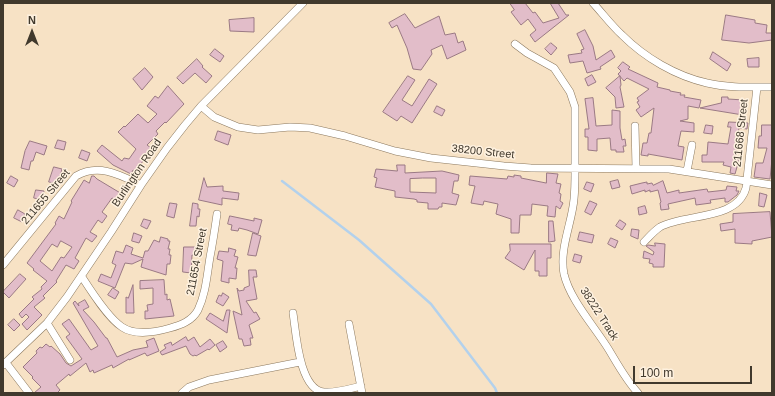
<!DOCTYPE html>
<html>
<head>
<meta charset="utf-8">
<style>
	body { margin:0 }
	#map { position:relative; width:775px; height:396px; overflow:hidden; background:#f7e2c5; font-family:Arial,sans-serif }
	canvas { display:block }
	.frame { position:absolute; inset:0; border:4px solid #41392d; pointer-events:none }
	.north { position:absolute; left:12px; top:12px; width:40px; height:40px; -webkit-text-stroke:3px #fef1df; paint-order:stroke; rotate:0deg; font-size:11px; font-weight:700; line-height:16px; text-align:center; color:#41392d }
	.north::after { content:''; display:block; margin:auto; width:14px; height:18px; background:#41392d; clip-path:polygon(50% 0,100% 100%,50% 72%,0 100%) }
	.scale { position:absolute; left:633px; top:366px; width:119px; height:18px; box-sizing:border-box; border:2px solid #41392d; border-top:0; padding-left:5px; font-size:12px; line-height:14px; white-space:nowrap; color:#41392d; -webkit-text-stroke:3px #fef1df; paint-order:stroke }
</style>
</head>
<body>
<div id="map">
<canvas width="775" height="396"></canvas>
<div class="frame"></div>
<div class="north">N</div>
<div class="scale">100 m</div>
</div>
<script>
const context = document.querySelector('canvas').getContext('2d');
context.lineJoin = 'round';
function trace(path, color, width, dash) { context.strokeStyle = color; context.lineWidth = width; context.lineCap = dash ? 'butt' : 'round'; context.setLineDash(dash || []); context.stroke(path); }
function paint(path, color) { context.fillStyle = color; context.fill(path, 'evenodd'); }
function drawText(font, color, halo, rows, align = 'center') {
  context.font = font + ' Arial,sans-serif'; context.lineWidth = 3; context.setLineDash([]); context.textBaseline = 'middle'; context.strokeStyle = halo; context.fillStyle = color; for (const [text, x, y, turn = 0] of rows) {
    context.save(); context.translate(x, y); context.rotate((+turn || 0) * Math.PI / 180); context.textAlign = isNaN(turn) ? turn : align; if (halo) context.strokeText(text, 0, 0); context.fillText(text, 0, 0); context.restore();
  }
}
const stream = new Path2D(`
	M 282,181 L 359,240 L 431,304 L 495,388 L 497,393`);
const building = new Path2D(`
	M 510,3 L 525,3 L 533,13 L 535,12 L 543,23 L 559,18 L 550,3 L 558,3 L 566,15 L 569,15 L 535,42 L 530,35 L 536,30 L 528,19 L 521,25 L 511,12 L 514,10 Z
	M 405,14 L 415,28 L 439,16 L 445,35 L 455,33 L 458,43 L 463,41 L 466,50 L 447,59 L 442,45 L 431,50 L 432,54 L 421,70 L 413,69 L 407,48 L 397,25 L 392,28 L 389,23 Z
	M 726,15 L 755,20 L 755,23 L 767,25 L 766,33 L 772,33 L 772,40 L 749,43 L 722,40 Z
	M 254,18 L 254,32 L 230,31 L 229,20 Z
	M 585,30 L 593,46 L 596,60 L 611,50 L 615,57 L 600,67 L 601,69 L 587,73 L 583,61 L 570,63 L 568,55 L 582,53 L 581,50 L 584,49 L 577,34 Z
	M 551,43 L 557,48 L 551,55 L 545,49 Z
	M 215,49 L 224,56 L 220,62 L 210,55 Z
	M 713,52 L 731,64 L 727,71 L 710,59 Z
	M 759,58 L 759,67 L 748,67 L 747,59 Z
	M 197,59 L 203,66 L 202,67 L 212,76 L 206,83 L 195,73 L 183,84 L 177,78 Z
	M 623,62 L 630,67 L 628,69 L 658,83 L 657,87 L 670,90 L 670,91 L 681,93 L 680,95 L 685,95 L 684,97 L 701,100 L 699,108 L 688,106 L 688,119 L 680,121 L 694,123 L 694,132 L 681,131 L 678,146 L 684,147 L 682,160 L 648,154 L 648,156 L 641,155 L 643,143 L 647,143 L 649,133 L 651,133 L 654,108 L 641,117 L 636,110 L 640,107 L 637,102 L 639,101 L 637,98 L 649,89 L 627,78 L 624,81 L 618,74 L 621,71 L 618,68 Z
	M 145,68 L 153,77 L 142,90 L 133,79 Z
	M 592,75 L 596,82 L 588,86 L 585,79 Z
	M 408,76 L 415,80 L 402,100 L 412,106 L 429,79 L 437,84 L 412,123 L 401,116 L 397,121 L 383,112 Z
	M 620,76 L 621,85 L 620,87 L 624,107 L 616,108 L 615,97 L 606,88 Z
	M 168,86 L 184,104 L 166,123 L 165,122 L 156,131 L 158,134 L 147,145 L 151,148 L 136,172 L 133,170 L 131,174 L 113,165 L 97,151 L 102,145 L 122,161 L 124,158 L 129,159 L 136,149 L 118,132 L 124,126 L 125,127 L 138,114 L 148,123 L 157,114 L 147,106 L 155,96 L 158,98 Z
	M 722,97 L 728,97 L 728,99 L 744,100 L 743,115 L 700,108 L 721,103 Z
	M 593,98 L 596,126 L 612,125 L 612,110 L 620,111 L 620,128 L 622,140 L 625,139 L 626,146 L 623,146 L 624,152 L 616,152 L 616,150 L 611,150 L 610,138 L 597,139 L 597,151 L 588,150 L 588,137 L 585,137 L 585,129 L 589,129 L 585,99 Z
	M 437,106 L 445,110 L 442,116 L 434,112 Z
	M 729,122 L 748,123 L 747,129 L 739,128 L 736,147 L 737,147 L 736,159 L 739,160 L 735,174 L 730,173 L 731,167 L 723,165 L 724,162 L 702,162 L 702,155 L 707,155 L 708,142 L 728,144 L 731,127 L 728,127 Z
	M 706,125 L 713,126 L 712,134 L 704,133 Z
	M 762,125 L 772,125 L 772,159 L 770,179 L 754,177 L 756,163 L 763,163 L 767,148 L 758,148 L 759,136 L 761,136 Z
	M 218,131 L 231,135 L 228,145 L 215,140 Z
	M 58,140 L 66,142 L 64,150 L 55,148 Z
	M 30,141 L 47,146 L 44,155 L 36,152 L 33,161 L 31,161 L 29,170 L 21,168 L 25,151 Z
	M 82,150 L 90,153 L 87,161 L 79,158 Z
	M 397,165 L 405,165 L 405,173 L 442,171 L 459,175 L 458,181 L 454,181 L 452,193 L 459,195 L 456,205 L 442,203 L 442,207 L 439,207 L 438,209 L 428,209 L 428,203 L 417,202 L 417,200 L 414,199 L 395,197 L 395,191 L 375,187 L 377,178 L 374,177 L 376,169 L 397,171 ZM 423,178 L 436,178 L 436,193 L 410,192 L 410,179 Z
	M 54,167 L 62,169 L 58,184 L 49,182 Z
	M 547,173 L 558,174 L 556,183 L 561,184 L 559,193 L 561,194 L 560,201 L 563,203 L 560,209 L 556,206 L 555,217 L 547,216 L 548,206 L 532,204 L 531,215 L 520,215 L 519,233 L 511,233 L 511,219 L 496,214 L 498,204 L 484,201 L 483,205 L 471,203 L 475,186 L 469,185 L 470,176 L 507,179 L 508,176 L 514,177 L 514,175 L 521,176 L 521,178 L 546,183 Z
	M 11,176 L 18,180 L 14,187 L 7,183 Z
	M 92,176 L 94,176 L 97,179 L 122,194 L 118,201 L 112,198 L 102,212 L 107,216 L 102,223 L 98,220 L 90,232 L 97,236 L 92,242 L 86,238 L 75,258 L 79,261 L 74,269 L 66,265 L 56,281 L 57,282 L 43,296 L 45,298 L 34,307 L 42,315 L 27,330 L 22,324 L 29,317 L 26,314 L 22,318 L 19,314 L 34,299 L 32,297 L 42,289 L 41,287 L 47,281 L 33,270 L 34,269 L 27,263 L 56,224 L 55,223 L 59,216 L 64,219 L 72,202 L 71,201 L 84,180 L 89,183 ZM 61,241 L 72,247 L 64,258 L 61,257 L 52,271 L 40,261 L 52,244 L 57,247 Z
	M 204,178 L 207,187 L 223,186 L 223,191 L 239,193 L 238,200 L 222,198 L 222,205 L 199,200 Z
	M 618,180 L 620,187 L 612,189 L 610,182 Z
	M 663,181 L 667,193 L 679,190 L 679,193 L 707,189 L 708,192 L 726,190 L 727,186 L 737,187 L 736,191 L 739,191 L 737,195 L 728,202 L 725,202 L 725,198 L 710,200 L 711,203 L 696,205 L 695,198 L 668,204 L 669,209 L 661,210 L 660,203 L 661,202 L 658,190 L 650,192 L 650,190 L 645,192 L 645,190 L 632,194 L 630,186 L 642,183 L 647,182 L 647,184 L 652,183 L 653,185 Z
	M 587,182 L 594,184 L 591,192 L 584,189 Z
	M 36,190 L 44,191 L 42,200 L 34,198 Z
	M 760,193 L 767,195 L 764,207 L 759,206 Z
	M 590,201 L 597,204 L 591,215 L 585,212 Z
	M 170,203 L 177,204 L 174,218 L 167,216 Z
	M 193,203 L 198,204 L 198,209 L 200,209 L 199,217 L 197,216 L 196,226 L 190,226 Z
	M 645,206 L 647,213 L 639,215 L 638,208 Z
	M 18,210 L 25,214 L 22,222 L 14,218 Z
	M 770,212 L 772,237 L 752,241 L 752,244 L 735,243 L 735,229 L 721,231 L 720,224 L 733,222 L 733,214 Z
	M 230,216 L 254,221 L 254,218 L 262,220 L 258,234 L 247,230 L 239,228 L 238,231 L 231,230 L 232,225 L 228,224 Z
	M 144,219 L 151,221 L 147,229 L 141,226 Z
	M 620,220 L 626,224 L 622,230 L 616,226 Z
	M 549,221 L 553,221 L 555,241 L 549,242 Z
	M 632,229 L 639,230 L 638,239 L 631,236 Z
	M 580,232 L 594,235 L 592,243 L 578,240 Z
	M 134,233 L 142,236 L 139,243 L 132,241 Z
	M 253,233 L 261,236 L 256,256 L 248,255 Z
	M 161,237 L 168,239 L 168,241 L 170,241 L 168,249 L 170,249 L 169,255 L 171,255 L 170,264 L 167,264 L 166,275 L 141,267 L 143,259 L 132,264 L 125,263 L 115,288 L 98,281 L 101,274 L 111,278 L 116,265 L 112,263 L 116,251 L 123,253 L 126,245 L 133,248 L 131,254 L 143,258 L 145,251 L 148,251 L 154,240 L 159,242 Z
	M 611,238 L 618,241 L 615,248 L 608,244 Z
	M 655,243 L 665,244 L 664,267 L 653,267 L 653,264 L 649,263 L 650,259 L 643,258 L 644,251 L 653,255 L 654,252 L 646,246 L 648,245 L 655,246 Z
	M 510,244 L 551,244 L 551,258 L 547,258 L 547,276 L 539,276 L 539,271 L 535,271 L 535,250 L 524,270 L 505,258 L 510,251 Z
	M 184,247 L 195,247 L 195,255 L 192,255 L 191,273 L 183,272 Z
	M 229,248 L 236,250 L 234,256 L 238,257 L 235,268 L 237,268 L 236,279 L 229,278 L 229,283 L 221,281 L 223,261 L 217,259 L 219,251 L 228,252 Z
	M 575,254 L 582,256 L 580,263 L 573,261 Z
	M 249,270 L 256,270 L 257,277 L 253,277 L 257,299 L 246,301 L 254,313 L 256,312 L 260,319 L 249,325 L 253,338 L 250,338 L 251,345 L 244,346 L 242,339 L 239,339 L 233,311 L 242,315 L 237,288 L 239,291 L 244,290 L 244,288 L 249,286 Z
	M 20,274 L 26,279 L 9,298 L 3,292 Z
	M 164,280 L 165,295 L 167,294 L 167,300 L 170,299 L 174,316 L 145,319 L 145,311 L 148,311 L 147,305 L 153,304 L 153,288 L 140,289 L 140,281 Z
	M 133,285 L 134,313 L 126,313 L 126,297 L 128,298 Z
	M 113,288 L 119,292 L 115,299 L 108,295 Z
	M 223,293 L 229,297 L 223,306 L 216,302 L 219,295 L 221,296 Z
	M 85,300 L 89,307 L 83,310 L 94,322 L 106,338 L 107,338 L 117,357 L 133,350 L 148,347 L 146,341 L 154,338 L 159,351 L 147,356 L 145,353 L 129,360 L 129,359 L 113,368 L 112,365 L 94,373 L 93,370 L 90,372 L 86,363 L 70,376 L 69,374 L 56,385 L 60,390 L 57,393 L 34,393 L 41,387 L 32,378 L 33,377 L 23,367 L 37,353 L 36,351 L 40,347 L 42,348 L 46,344 L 50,347 L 51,346 L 60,354 L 66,363 L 71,366 L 82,359 L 66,337 L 70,334 L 62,324 L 69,319 L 91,350 L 98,346 L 73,303 L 75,301 L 79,306 L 78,304 Z
	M 227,310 L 230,310 L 227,333 L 206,319 L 210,313 L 223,321 Z
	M 14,319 L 20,325 L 14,331 L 8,325 Z
	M 186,337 L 188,341 L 194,337 L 200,347 L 210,339 L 215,345 L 209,350 L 208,349 L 196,356 L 195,355 L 193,356 L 190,354 L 186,346 L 162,355 L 160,352 L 166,348 L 164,345 L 171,342 L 172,345 Z
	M 223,341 L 227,347 L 220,352 L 216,345 Z`);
const minor = new Path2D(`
	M 593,3 C 603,14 612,26 622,35 C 645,58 676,76 707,83 C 728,88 751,87 772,87
	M 515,44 L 527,53 L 554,68 L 570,92 L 575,107 C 575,128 575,150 575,171 C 575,180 575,189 574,199 C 572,223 559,249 564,274 C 570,300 595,327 609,350 C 618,365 626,380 638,393
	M 201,106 L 214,117 L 238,127 L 258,130 L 290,127 L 310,128 L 345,136 L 395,151 L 431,158 L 504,166 L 531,168 L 669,169 L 772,185
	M 635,126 L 636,168
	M 687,171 L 692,145
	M 644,242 C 649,237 654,231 660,227 C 685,213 737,221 746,188 L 757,87
	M 3,265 L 76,176 C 99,163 120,175 141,185
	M 82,277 C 91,291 108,318 122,327 C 135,336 156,332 170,328 C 181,325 192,321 198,310 C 206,293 207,275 210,257 C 213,242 215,228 217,214
	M 293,313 C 296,332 299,390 324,392 C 336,393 349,389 361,386
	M 47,323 L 70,360
	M 349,324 L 362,393
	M 6,363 L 29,393
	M 3,365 L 47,323 L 67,297 L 111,232 L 141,185 L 167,148 L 185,125 L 201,106 L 303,3
	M 182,393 L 189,387 L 209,380 L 300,362`);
const streetNames = [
	["211668 Street",741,133,-84],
	["38200 Street",483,152,6],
	["Burlington Road",137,173,-56],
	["211655 Street",46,197,-50],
	["211654 Street",197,262,-79],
	["38222 Track",599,314,57]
];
trace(stream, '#b3d1ec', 2.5);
paint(building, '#e2bdc9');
trace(building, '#9a7984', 1);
trace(minor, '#8b785e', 8);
trace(minor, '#fff', 7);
drawText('11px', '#41392d', '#fef1df', streetNames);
</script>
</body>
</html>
